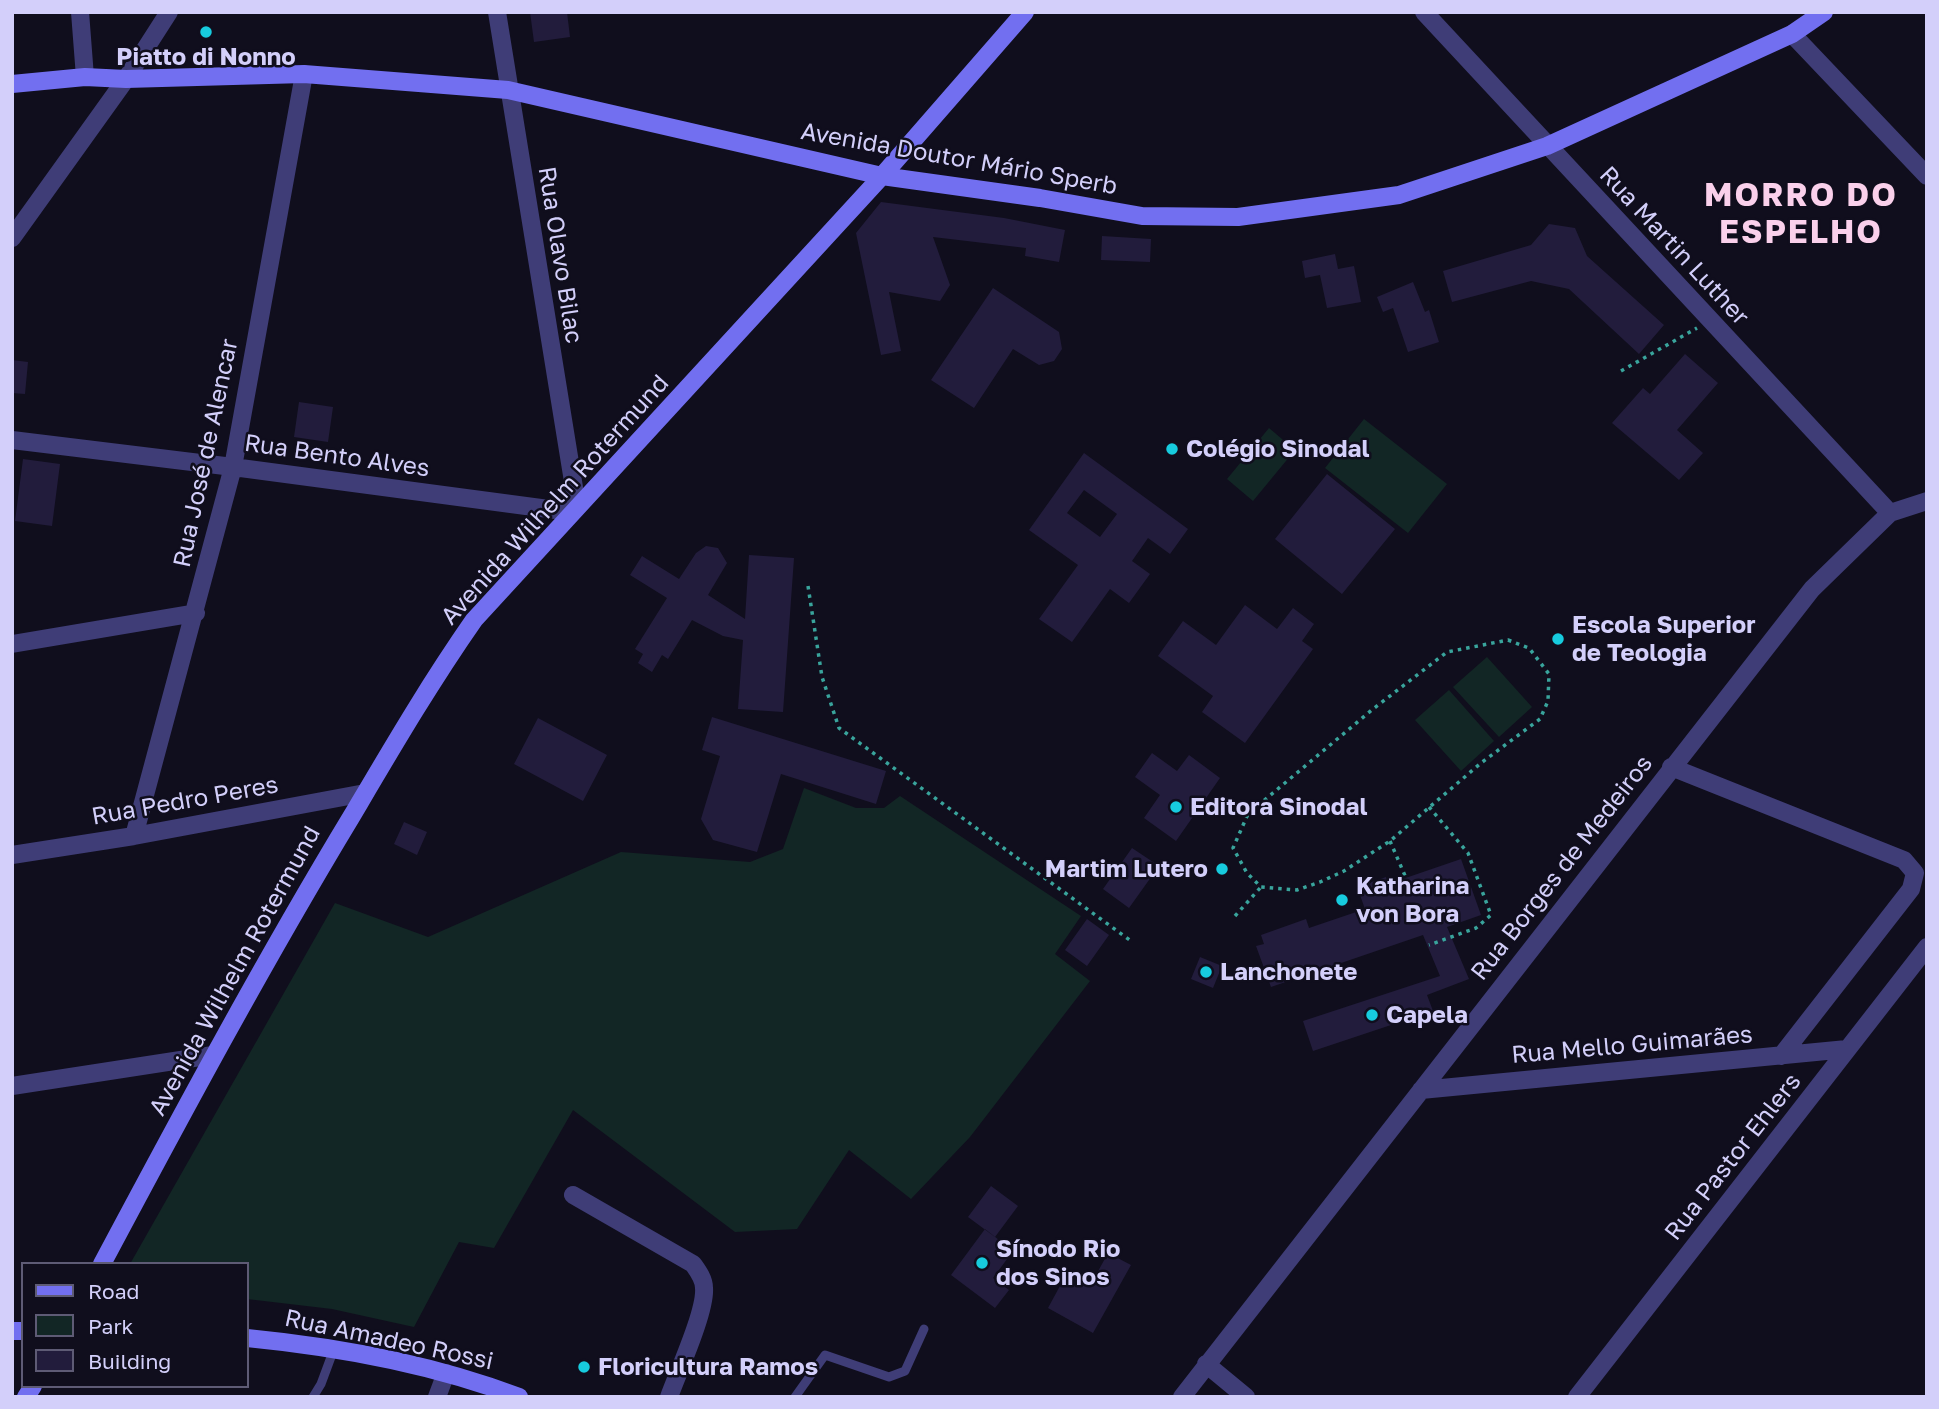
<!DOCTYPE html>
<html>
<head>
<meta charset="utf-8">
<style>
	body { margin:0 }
	#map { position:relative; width:1939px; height:1409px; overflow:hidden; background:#100e1d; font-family:"Golos Text",sans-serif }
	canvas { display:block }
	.frame { position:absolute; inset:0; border:14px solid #d3cffa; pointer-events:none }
	.legend { position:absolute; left:21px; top:1262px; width:228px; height:126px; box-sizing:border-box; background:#100e1d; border:2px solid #5e5b75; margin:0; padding:9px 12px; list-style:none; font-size:21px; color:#d3cffa }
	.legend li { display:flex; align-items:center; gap:14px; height:35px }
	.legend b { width:35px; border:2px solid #5e5b75 }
</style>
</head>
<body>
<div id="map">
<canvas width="1939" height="1409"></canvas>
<div class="frame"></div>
<ul class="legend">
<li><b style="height:9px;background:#726ff0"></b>Road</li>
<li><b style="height:19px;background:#122625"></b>Park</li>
<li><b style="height:19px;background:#221c3c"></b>Building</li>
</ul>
</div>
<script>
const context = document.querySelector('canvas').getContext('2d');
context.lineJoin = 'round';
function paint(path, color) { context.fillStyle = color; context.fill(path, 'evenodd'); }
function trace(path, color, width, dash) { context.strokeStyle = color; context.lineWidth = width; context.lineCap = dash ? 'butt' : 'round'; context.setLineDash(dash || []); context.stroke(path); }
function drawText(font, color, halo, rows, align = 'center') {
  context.font = font + ' "Golos Text",sans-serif'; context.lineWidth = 5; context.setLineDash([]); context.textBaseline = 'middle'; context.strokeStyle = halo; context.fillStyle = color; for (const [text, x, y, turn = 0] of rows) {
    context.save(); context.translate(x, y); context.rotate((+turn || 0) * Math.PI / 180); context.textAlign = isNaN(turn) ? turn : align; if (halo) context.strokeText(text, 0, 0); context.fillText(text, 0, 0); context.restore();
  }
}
const green = new Path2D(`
	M 1364,419 L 1447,484 L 1408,533 L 1325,468 Z
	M 1269,428 L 1295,450 L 1253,501 L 1227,479 Z
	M 1487,657 L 1532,707 L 1499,737 L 1453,687 Z
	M 1449,690 L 1494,741 L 1461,771 L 1415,720 Z
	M 804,788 L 856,808 L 884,808 L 900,796 L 1081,916 L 1055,954 L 1090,981 L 970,1137 L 911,1199 L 849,1150 L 797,1229 L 735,1232 L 573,1110 L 494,1248 L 459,1242 L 414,1327 L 332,1309 L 247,1299 L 247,1264 L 130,1264 L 335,903 L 428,937 L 621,852 L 750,862 L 783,849 Z`);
const building = new Path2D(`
	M 530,12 L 567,12 L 570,37 L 534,42 Z
	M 881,202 L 1004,218 L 1065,230 L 1059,262 L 1025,256 L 1026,248 L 933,237 L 950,285 L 940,301 L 889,292 L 901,351 L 881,355 L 856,233 Z
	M 1549,224 L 1575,228 L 1587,256 L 1664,325 L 1639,354 L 1569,289 L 1531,281 L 1452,302 L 1443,271 L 1531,245 Z
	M 1102,236 L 1151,239 L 1150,262 L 1101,260 Z
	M 1335,254 L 1338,269 L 1354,266 L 1361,302 L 1327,308 L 1320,275 L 1305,278 L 1302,261 Z
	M 1413,282 L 1425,312 L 1429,310 L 1439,342 L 1408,352 L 1393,308 L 1383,312 L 1377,297 Z
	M 993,288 L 1059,332 L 1062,349 L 1054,361 L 1039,365 L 1013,349 L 974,408 L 931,380 Z
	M 1685,354 L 1718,383 L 1677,430 L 1703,453 L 1679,480 L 1612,423 L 1643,388 L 1650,394 Z
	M 12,360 L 28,362 L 25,394 L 12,393 Z
	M 299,402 L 333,407 L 328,442 L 294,437 Z
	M 1084,453 L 1188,529 L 1170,554 L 1148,538 L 1132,561 L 1150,574 L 1129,603 L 1110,589 L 1072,642 L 1039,619 L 1078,565 L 1029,530 ZM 1084,490 L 1117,514 L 1100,537 L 1067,513 Z
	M 23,459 L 60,464 L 52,526 L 15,521 Z
	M 1327,474 L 1395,529 L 1342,594 L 1275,539 Z
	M 706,546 L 718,548 L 727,563 L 708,595 L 745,619 L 749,555 L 794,558 L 783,712 L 738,709 L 743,640 L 723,636 L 692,620 L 668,659 L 662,655 L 652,672 L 638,663 L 643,654 L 635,649 L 667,598 L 630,575 L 642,556 L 679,579 L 696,553 Z
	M 1245,605 L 1277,629 L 1293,608 L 1314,624 L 1302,641 L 1313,649 L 1245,743 L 1202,712 L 1213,696 L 1158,656 L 1183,621 L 1216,645 Z
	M 712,717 L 886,771 L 876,804 L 781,774 L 757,852 L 713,840 L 701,819 L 720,756 L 702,750 Z
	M 538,718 L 607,755 L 583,801 L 514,764 Z
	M 1152,753 L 1177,771 L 1189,755 L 1220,778 L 1176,841 L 1144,818 L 1160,795 L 1135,777 Z
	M 404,822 L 427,832 L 417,855 L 394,844 Z
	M 1132,848 L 1159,866 L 1129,908 L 1103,889 Z
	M 1461,859 L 1481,915 L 1447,927 L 1469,979 L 1427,995 L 1433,1011 L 1313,1051 L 1303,1021 L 1440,976 L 1423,935 L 1271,987 L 1256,946 L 1264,944 L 1261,935 L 1306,919 L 1309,928 L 1365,909 L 1357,887 L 1386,877 L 1388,884 Z
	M 1087,919 L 1109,935 L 1087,966 L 1065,950 Z
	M 1200,957 L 1222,966 L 1213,988 L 1191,979 Z
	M 991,1186 L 1018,1206 L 995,1237 L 968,1217 Z
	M 985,1229 L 1013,1251 L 993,1278 L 1009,1290 L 995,1308 L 951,1275 Z
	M 1108,1253 L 1131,1265 L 1093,1333 L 1048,1308 L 1067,1273 L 1090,1286 Z`);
const path = new Path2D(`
	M 1621,371 L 1697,328
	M 808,586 L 822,677 L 839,728 L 1131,941
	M 1508,640 L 1529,648 L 1549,674 L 1548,701 L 1540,719 L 1481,763 L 1390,841 L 1344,871 L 1320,882 L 1297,890 L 1261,887 L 1247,873 L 1233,848 L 1248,814 L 1373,709 L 1447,652 Z
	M 1429,807 L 1468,853 L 1491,915 L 1476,928 L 1429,945
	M 1390,841 L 1406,878
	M 1235,916 L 1261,887`);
const lane = new Path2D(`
	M 313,1397 L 321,1384 L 334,1349
	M 795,1397 L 825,1355 L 889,1377 L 905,1371 L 924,1329`);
const street = new Path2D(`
	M 80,12 L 85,77
	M 497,12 L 577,506
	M 1424,12 L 1890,513
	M 1792,34 L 1927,176
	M 12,238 L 126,79 L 169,12
	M 12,440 L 233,467 L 571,512
	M 12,644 L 196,613
	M 1671,767 L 1904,860 L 1915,873 L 1911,889 L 1781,1056
	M 134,836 L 233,467 L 304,74
	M 12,855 L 134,836 L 365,793
	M 12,1086 L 213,1055
	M 1421,1090 L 1847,1049
	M 573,1195 L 693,1264 C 698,1271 704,1279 704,1288 C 706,1311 678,1372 669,1397
	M 1206,1364 L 1246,1397
	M 437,1397 L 446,1373
	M 1182,1397 L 1812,589 L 1890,513 L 1927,501
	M 1577,1397 L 1927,947`);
const secondary = new Path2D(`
	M 12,84 L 85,77 L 126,79 L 304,74 L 508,90 L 882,176 L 1040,198 L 1142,216 L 1238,217 L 1399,195 L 1547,146 L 1792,34 L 1824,12
	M 102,1264 C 183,1112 264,961 353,814 C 392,748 430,683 474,620 L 882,176 L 1025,12
	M 12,1331 L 23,1331
	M 247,1338 C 339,1347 432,1364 519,1397
	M 26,1397 L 33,1386`);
const markers = [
	[206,32,7,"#17cbde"],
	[1172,449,7,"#17cbde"],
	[1558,639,7,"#17cbde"],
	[1176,807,7,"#17cbde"],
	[1222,869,7,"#17cbde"],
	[1342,900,7,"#17cbde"],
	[1206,972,7,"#17cbde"],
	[1372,1015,7,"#17cbde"],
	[982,1263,7,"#17cbde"],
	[584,1367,7,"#17cbde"]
];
const poiNames = [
	["Piatto di Nonno",206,57,"center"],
	["Colégio Sinodal",1186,449],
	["Escola Superior",1572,625],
	["de Teologia",1572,653],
	["Editora Sinodal",1190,807],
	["Martim Lutero",1208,869,"right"],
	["Katharina",1356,886],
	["von Bora",1356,914],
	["Lanchonete",1220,972],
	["Capela",1386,1015],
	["Sínodo Rio",996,1249],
	["dos Sinos",996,1277],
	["Floricultura Ramos",598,1367]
];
const streetNames = [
	["Avenida Doutor Mário Sperb",959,159,10],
	["Rua Martin Luther",1674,246,47],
	["Rua Olavo Bilac",560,255,81],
	["Rua José de Alencar",206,453,-78],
	["Rua Bento Alves",337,456,8],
	["Avenida Wilhelm Rotermund",555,500,-48],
	["Rua Pedro Peres",185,801,-10],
	["Rua Borges de Medeiros",1562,868,-52],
	["Avenida Wilhelm Rotermund",235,971,-61],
	["Rua Mello Guimarães",1632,1045,-5],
	["Rua Pastor Ehlers",1733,1157,-52],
	["Rua Amadeo Rossi",389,1340,12]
];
const districtNames = [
	["MORRO DO",1801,196],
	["ESPELHO",1801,233]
];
paint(green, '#122625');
paint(building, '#221c3c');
trace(path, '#39a49c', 3.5, [3.5, 5]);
trace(lane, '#3f3d77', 9);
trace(street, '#3f3d77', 18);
trace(secondary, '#726ff0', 18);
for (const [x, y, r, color] of markers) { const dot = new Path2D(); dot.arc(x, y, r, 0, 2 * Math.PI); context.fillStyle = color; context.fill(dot); trace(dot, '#100e1d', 2.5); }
drawText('bold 24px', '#d3cffa', '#100e1d', poiNames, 'left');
drawText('24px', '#d3cffa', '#100e1d', streetNames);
context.letterSpacing = '2px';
drawText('bold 32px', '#fad0eb', '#100e1d', districtNames);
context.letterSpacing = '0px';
</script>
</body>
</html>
